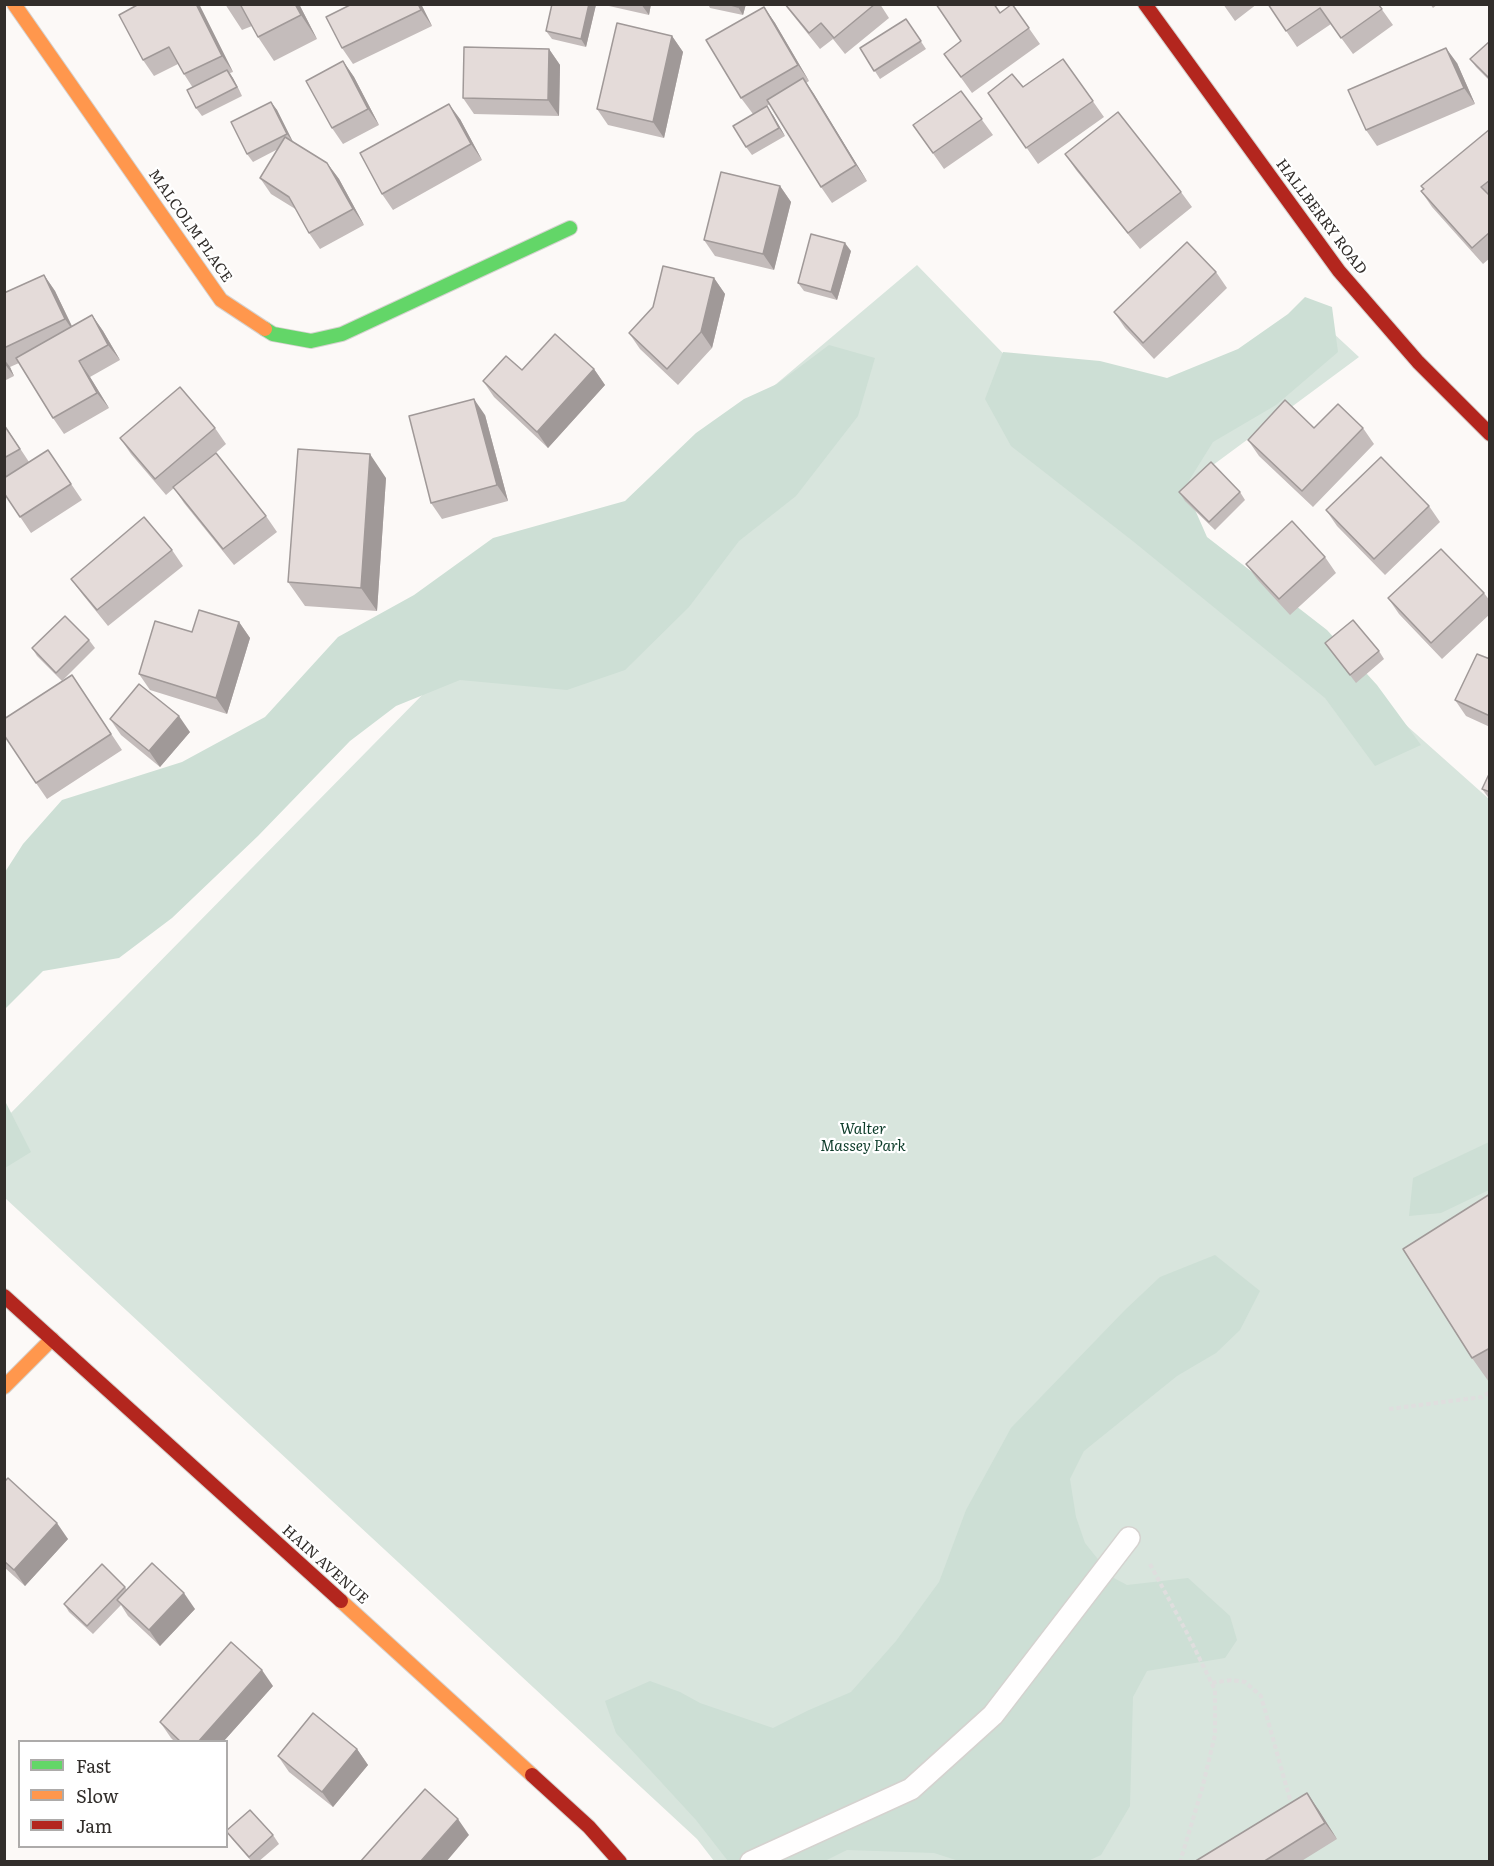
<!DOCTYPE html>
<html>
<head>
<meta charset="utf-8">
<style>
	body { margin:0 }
	#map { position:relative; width:1494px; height:1866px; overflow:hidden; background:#fcf9f7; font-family:Literata,serif }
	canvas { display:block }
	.frame { position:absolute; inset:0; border:6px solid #322e2b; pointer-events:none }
	.legend { position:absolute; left:18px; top:1740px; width:210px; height:108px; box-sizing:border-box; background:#fff; border:2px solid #adabaa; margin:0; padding:8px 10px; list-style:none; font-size:18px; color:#322e2b }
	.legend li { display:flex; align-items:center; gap:12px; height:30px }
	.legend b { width:30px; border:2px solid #adabaa }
</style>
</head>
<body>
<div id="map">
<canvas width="1494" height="1866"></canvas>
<div class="frame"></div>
<ul class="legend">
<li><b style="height:8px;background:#63d668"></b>Fast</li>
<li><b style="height:8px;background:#ff974d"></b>Slow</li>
<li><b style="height:8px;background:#b3261e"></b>Jam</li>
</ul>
</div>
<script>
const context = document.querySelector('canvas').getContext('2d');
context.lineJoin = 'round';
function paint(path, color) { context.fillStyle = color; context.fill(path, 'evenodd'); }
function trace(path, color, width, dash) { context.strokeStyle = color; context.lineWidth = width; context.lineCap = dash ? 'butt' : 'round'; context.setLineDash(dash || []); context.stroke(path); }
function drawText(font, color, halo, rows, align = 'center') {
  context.font = font + ' Literata,serif'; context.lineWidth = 4.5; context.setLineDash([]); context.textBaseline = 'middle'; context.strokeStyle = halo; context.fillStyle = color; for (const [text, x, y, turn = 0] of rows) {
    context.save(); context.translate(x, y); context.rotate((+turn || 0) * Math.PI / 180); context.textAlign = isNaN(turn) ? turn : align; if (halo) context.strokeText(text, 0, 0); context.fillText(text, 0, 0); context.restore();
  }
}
const green = new Path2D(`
	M 917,265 L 1104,457 L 1304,306 L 1359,357 L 1159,505 L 1489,799 L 1489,1861 L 714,1861 L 697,1839 L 5,1198 L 4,1120 L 492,624 Z`);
const forest = new Path2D(`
	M 1305,297 L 1332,307 L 1338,352 L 1276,405 L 1213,442 L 1185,487 L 1207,537 L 1327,630 L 1377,685 L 1421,745 L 1375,766 L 1325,698 L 1134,542 L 1011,446 L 985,399 L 1003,352 L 1100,361 L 1167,378 L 1238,349 L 1288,314 Z
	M 829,345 L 875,358 L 858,416 L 796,496 L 739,541 L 689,607 L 625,670 L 567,690 L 460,680 L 396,706 L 350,741 L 258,836 L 172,918 L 119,958 L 43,971 L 5,1009 L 5,872 L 23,844 L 62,800 L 182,762 L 265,717 L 338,637 L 414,595 L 493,538 L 625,501 L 696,433 L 744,399 L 777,384 Z
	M 4,1099 L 31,1152 L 5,1168 L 4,1168 Z
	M 1489,1142 L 1489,1190 L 1441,1213 L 1409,1216 L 1413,1178 Z
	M 1215,1255 L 1260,1291 L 1240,1330 L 1216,1353 L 1177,1376 L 1084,1451 L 1070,1479 L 1076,1517 L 1085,1543 L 1112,1577 L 1127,1585 L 1188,1578 L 1230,1616 L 1237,1640 L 1225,1658 L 1147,1671 L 1133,1697 L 1130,1806 L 1101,1855 L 1088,1861 L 962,1862 L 934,1853 L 847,1850 L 825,1861 L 728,1861 L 696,1820 L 616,1733 L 605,1701 L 650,1681 L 680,1692 L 700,1703 L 773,1728 L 809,1710 L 851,1692 L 896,1641 L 939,1582 L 966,1510 L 1011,1428 L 1125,1310 L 1160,1277 Z`);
const path = new Path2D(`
	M 1389,1409 L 1482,1397 L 1490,1392
	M 1150,1564 L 1187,1633 L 1215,1690 L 1215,1735 L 1202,1789 L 1180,1862
	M 1212,1683 L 1231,1680 L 1245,1682 L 1261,1696 L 1291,1803
	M 1318,1861 L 1319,1862`);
const lane = new Path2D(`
	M 751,1862 L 911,1789 L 993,1715 L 1129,1538`);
const fast = new Path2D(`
	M 265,329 L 273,334 L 311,341 L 342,334 L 570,228`);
const slow = new Path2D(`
	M 14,4 L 221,300 L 265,329
	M 4,1387 L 52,1339
	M 341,1601 L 532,1775`);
const jam = new Path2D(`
	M 1145,4 L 1339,271 L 1418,362 L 1490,434
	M 4,1296 L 341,1601
	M 532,1775 L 589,1827 L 620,1862`);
const wall = new Path2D(`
	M 139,4 L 199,4 L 233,72 L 230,73 L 242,96 L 202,116 L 196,108 L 193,88 L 184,74 L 178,64 L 154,76 L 143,60 Z
	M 225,4 L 299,4 L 317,39 L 274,61 L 258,37 L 252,26 L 242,30 Z
	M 352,4 L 421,4 L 432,26 L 353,64 L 342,48 Z
	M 552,4 L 596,4 L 586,47 L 552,39 L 546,31 Z
	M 608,4 L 651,4 L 649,15 L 609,6 Z
	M 708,4 L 746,4 L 743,15 L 710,8 Z
	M 784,4 L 880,4 L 889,18 L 845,54 L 833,39 L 820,49 Z
	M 1012,4 L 1040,44 L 972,93 L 944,54 Z
	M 1223,4 L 1257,4 L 1235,21 Z
	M 1268,4 L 1378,4 L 1393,25 L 1353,54 L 1331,24 L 1297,47 Z
	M 1430,4 L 1438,4 L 1433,8 Z
	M 764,7 L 775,23 L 809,81 L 806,83 L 867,181 L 832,203 L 821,187 L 770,104 L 753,114 L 741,98 Z
	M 906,19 L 926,49 L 880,79 L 860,48 Z
	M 672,36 L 683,52 L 664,138 L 608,125 L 597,109 Z
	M 1490,41 L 1490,81 L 1476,67 L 1470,59 Z
	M 549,49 L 560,65 L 559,116 L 474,114 L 463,98 Z
	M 1063,59 L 1104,117 L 1038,164 L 988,93 L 1023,87 Z
	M 343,61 L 354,77 L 379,125 L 343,144 L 332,128 Z
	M 1457,63 L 1475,104 L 1377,146 L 1366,130 Z
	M 961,91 L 993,135 L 944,169 L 913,125 Z
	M 271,102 L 277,110 L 293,142 L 327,163 L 339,179 L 364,225 L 320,249 L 309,233 L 297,210 L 271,194 L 260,178 L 278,149 L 253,162 L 247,154 Z
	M 773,115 L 785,136 L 752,155 L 746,147 Z
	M 460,119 L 482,160 L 393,210 L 382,194 Z
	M 1490,129 L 1490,258 L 1483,264 L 1432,207 L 1421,191 Z
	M 1065,154 L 1181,192 L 1192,207 L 1140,249 L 1076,170 Z
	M 780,186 L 791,202 L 774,270 L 715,256 L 704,240 Z
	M 851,251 L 837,300 L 804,291 L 798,283 Z
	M 1216,272 L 1227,288 L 1154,359 L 1125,328 L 1114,312 Z
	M 44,275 L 55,291 L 72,326 L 92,315 L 103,331 L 120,360 L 90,377 L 109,408 L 64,434 L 53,418 L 19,363 L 10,367 L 14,376 L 4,381 L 4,293 Z
	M 714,278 L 725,294 L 712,348 L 678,385 L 640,349 L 629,333 Z
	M 594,369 L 605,385 L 548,448 L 494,397 L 483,381 L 522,370 Z
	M 485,415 L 508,501 L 442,519 L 431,503 Z
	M 4,424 L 29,462 L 59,466 L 82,500 L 31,533 L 4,493 Z
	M 215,428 L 226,444 L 203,464 L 266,516 L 277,532 L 234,565 L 184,503 L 174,488 L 166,495 L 131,454 L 120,438 Z
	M 1363,428 L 1374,444 L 1313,507 L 1259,456 L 1248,440 Z
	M 386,478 L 377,611 L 305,606 L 288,582 Z
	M 1179,492 L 1240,492 L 1245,500 L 1215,530 L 1185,501 Z
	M 1429,506 L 1440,522 L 1385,575 L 1337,526 L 1326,510 Z
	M 172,550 L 183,566 L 108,626 L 83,595 L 71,579 Z
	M 1325,557 L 1336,573 L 1290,615 L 1257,579 L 1246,564 Z
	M 1484,593 L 1490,601 L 1490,614 L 1442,659 L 1399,614 L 1388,598 Z
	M 239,622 L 250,638 L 227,714 L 150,690 L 139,674 L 192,632 Z
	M 89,640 L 95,648 L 62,681 L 37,656 L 32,648 Z
	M 1325,643 L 1379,651 L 1384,659 L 1356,683 Z
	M 1490,659 L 1490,727 L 1466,716 L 1455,700 Z
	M 72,675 L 122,750 L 47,799 L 36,783 Z
	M 110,719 L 190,732 L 160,767 L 121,735 Z
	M 1490,772 L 1490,798 L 1488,797 L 1482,789 Z
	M 1490,1194 L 1490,1381 L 1489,1382 L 1472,1358 Z
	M 4,1482 L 68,1539 L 25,1586 L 4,1567 Z
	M 125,1587 L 127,1590 L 195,1609 L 160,1646 L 128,1616 L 121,1605 L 93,1634 L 69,1612 L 64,1604 Z
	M 273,1686 L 223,1742 L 175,1742 L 171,1738 L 160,1722 Z
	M 357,1749 L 368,1765 L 333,1807 L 289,1772 L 278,1756 Z
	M 1318,1809 L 1337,1839 L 1300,1862 L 1194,1862 Z
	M 226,1831 L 273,1835 L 279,1844 L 258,1862 L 252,1862 L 232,1839 Z`);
const shadedWall = new Path2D(`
	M 196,4 L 199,4 L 233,72 L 222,56 Z
	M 295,4 L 299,4 L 317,39 L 301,15 Z
	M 418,4 L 421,4 L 432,26 L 421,10 Z
	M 589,4 L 596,5 L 586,47 L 581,39 Z
	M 641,4 L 651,4 L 649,15 Z
	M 738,4 L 746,4 L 743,15 L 738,7 Z
	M 764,7 L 775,23 L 809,81 L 798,65 Z
	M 672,36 L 683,52 L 664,138 L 653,122 Z
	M 1446,48 L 1457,63 L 1475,104 L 1464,88 Z
	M 549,49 L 560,65 L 559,116 L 548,100 Z
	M 343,61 L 354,77 L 379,125 L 368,109 Z
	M 227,70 L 233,78 L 242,96 L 237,87 Z
	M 803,78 L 814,94 L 867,181 L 856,165 Z
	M 271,102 L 277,110 L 293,142 L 287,134 Z
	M 449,104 L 460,119 L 482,160 L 471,144 Z
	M 767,106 L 773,115 L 785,136 L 779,128 Z
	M 327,163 L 339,179 L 364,225 L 353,209 Z
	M 780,186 L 791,202 L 774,270 L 763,254 Z
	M 845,243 L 851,251 L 837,300 L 831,292 Z
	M 44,275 L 55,291 L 76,335 L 65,319 Z
	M 714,278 L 725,294 L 712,348 L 701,332 Z
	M 92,315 L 103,331 L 120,360 L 108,345 Z
	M 4,359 L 10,367 L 14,376 L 4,363 Z
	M 79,361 L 90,377 L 109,408 L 97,393 Z
	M 594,369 L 605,385 L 548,448 L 537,432 Z
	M 474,399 L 485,415 L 508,501 L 497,485 Z
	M 370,454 L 386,478 L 377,611 L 361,588 Z
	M 239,622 L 250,638 L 227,714 L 216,698 Z
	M 179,716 L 190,732 L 160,767 L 149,751 Z
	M 57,1523 L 68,1539 L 25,1586 L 14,1570 Z
	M 184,1593 L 195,1609 L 160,1646 L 149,1630 Z
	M 262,1670 L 273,1686 L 223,1742 L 198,1742 Z
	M 357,1749 L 368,1765 L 333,1807 L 322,1792 Z
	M 1307,1793 L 1318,1809 L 1337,1839 L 1325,1823 Z
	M 458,1819 L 469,1835 L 446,1862 L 420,1862 Z`);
const building = new Path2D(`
	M 139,4 L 196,4 L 222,56 L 184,74 L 169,47 L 143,60 L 119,15 Z
	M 240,4 L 295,4 L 301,15 L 258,37 Z
	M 352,4 L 418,4 L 421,10 L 342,48 L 326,17 Z
	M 552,4 L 589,4 L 581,39 L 546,31 Z
	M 727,4 L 738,4 L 738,7 Z
	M 785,4 L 875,4 L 834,38 L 821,23 L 809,33 Z
	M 936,4 L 994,4 L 1000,13 L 1012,4 L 1029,28 L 961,77 L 944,54 L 961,41 Z
	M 1268,4 L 1378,4 L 1382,9 L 1341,38 L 1320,8 L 1286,31 Z
	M 764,7 L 798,65 L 741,98 L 706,40 Z
	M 906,19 L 921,41 L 874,71 L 860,48 Z
	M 617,23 L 672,36 L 653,122 L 597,109 Z
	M 1490,41 L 1490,79 L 1470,59 Z
	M 464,47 L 549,49 L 548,100 L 463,98 Z
	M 1446,48 L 1464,88 L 1366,130 L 1348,90 Z
	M 1063,59 L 1093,101 L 1026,148 L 988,93 L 1012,74 L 1023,87 Z
	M 343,61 L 368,109 L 332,128 L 306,81 Z
	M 227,70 L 237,87 L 196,108 L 187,90 Z
	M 803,78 L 856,165 L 821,187 L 767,100 Z
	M 961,91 L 982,119 L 933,153 L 913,125 Z
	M 271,102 L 287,134 L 247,154 L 231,122 Z
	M 449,104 L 471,144 L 382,194 L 360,153 Z
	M 767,106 L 779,128 L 746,147 L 733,126 Z
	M 1118,112 L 1181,192 L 1128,233 L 1065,154 Z
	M 1490,129 L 1490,180 L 1481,187 L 1490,196 L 1490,232 L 1472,248 L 1421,191 L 1424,189 L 1421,186 Z
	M 285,137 L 327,163 L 353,209 L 309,233 L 289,197 L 260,178 Z
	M 721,172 L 780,186 L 763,254 L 704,240 Z
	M 811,234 L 845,243 L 831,292 L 798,283 Z
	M 1187,242 L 1216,272 L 1143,343 L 1114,312 Z
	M 663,266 L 714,278 L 701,332 L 667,369 L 629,333 L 653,307 Z
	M 44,275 L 65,319 L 4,348 L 4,293 Z
	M 92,315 L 108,345 L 79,361 L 97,393 L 53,418 L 16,358 Z
	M 555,334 L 594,369 L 537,432 L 483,381 L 506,356 L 522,370 Z
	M 180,387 L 215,428 L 155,479 L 120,438 Z
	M 474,399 L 497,485 L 431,503 L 409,416 Z
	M 1285,400 L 1314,428 L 1338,404 L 1363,428 L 1302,491 L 1248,440 Z
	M 4,425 L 20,449 L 4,458 Z
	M 298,449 L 370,454 L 361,588 L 288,582 Z
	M 48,450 L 71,484 L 20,517 L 4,493 L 4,478 Z
	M 216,453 L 266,516 L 223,549 L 173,487 Z
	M 1381,457 L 1429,506 L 1374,559 L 1326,510 Z
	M 1211,462 L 1240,492 L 1209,522 L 1179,492 Z
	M 144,517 L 172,550 L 97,610 L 71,579 Z
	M 1292,521 L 1325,557 L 1279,599 L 1246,564 Z
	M 1441,549 L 1484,593 L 1431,643 L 1388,598 Z
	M 199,610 L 239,622 L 216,698 L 139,674 L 155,621 L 192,632 Z
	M 65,616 L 89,640 L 56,673 L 32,648 Z
	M 1353,620 L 1379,651 L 1350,675 L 1325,643 Z
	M 1477,654 L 1490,659 L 1490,716 L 1455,700 Z
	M 72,675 L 111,734 L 36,783 L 4,735 L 4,719 Z
	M 139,684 L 179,716 L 149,751 L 110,719 Z
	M 1490,772 L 1490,792 L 1482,789 Z
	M 1490,1194 L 1490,1348 L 1472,1358 L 1403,1249 Z
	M 8,1478 L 57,1523 L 14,1570 L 4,1561 L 4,1482 Z
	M 152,1563 L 184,1593 L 149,1630 L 117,1600 Z
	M 102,1564 L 125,1587 L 87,1626 L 64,1604 Z
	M 231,1642 L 262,1670 L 198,1742 L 181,1742 L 160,1722 Z
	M 313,1713 L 357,1749 L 322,1792 L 278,1756 Z
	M 425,1789 L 458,1819 L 420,1862 L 360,1862 Z
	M 1307,1793 L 1325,1823 L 1263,1862 L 1194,1862 Z
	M 250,1810 L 273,1835 L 249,1857 L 226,1831 Z`);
const streetNames = [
	["HALLBERRY ROAD",1321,217,53],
	["MALCOLM PLACE",190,226,55],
	["HAIN AVENUE",325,1565,42]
];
const parkNames = [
	["Walter",863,1130],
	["Massey Park",863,1147]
];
paint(green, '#d8e5dd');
paint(forest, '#cddfd5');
trace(lane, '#d5d2cf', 24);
trace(fast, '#d5d2cf', 16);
trace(slow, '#d5d2cf', 16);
trace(jam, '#d5d2cf', 16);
trace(path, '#dfdede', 4, [4.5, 3]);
trace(lane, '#fffefe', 21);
trace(fast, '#63d668', 14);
trace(slow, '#ff974d', 14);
trace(jam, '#b3261e', 14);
paint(wall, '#c4bcbb');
paint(shadedWall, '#a09998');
paint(building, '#e4dbd9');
trace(building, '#a09998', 1.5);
drawText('15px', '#322e2b', '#fff', streetNames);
drawText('italic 15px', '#0c3b29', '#fff', parkNames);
</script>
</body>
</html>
